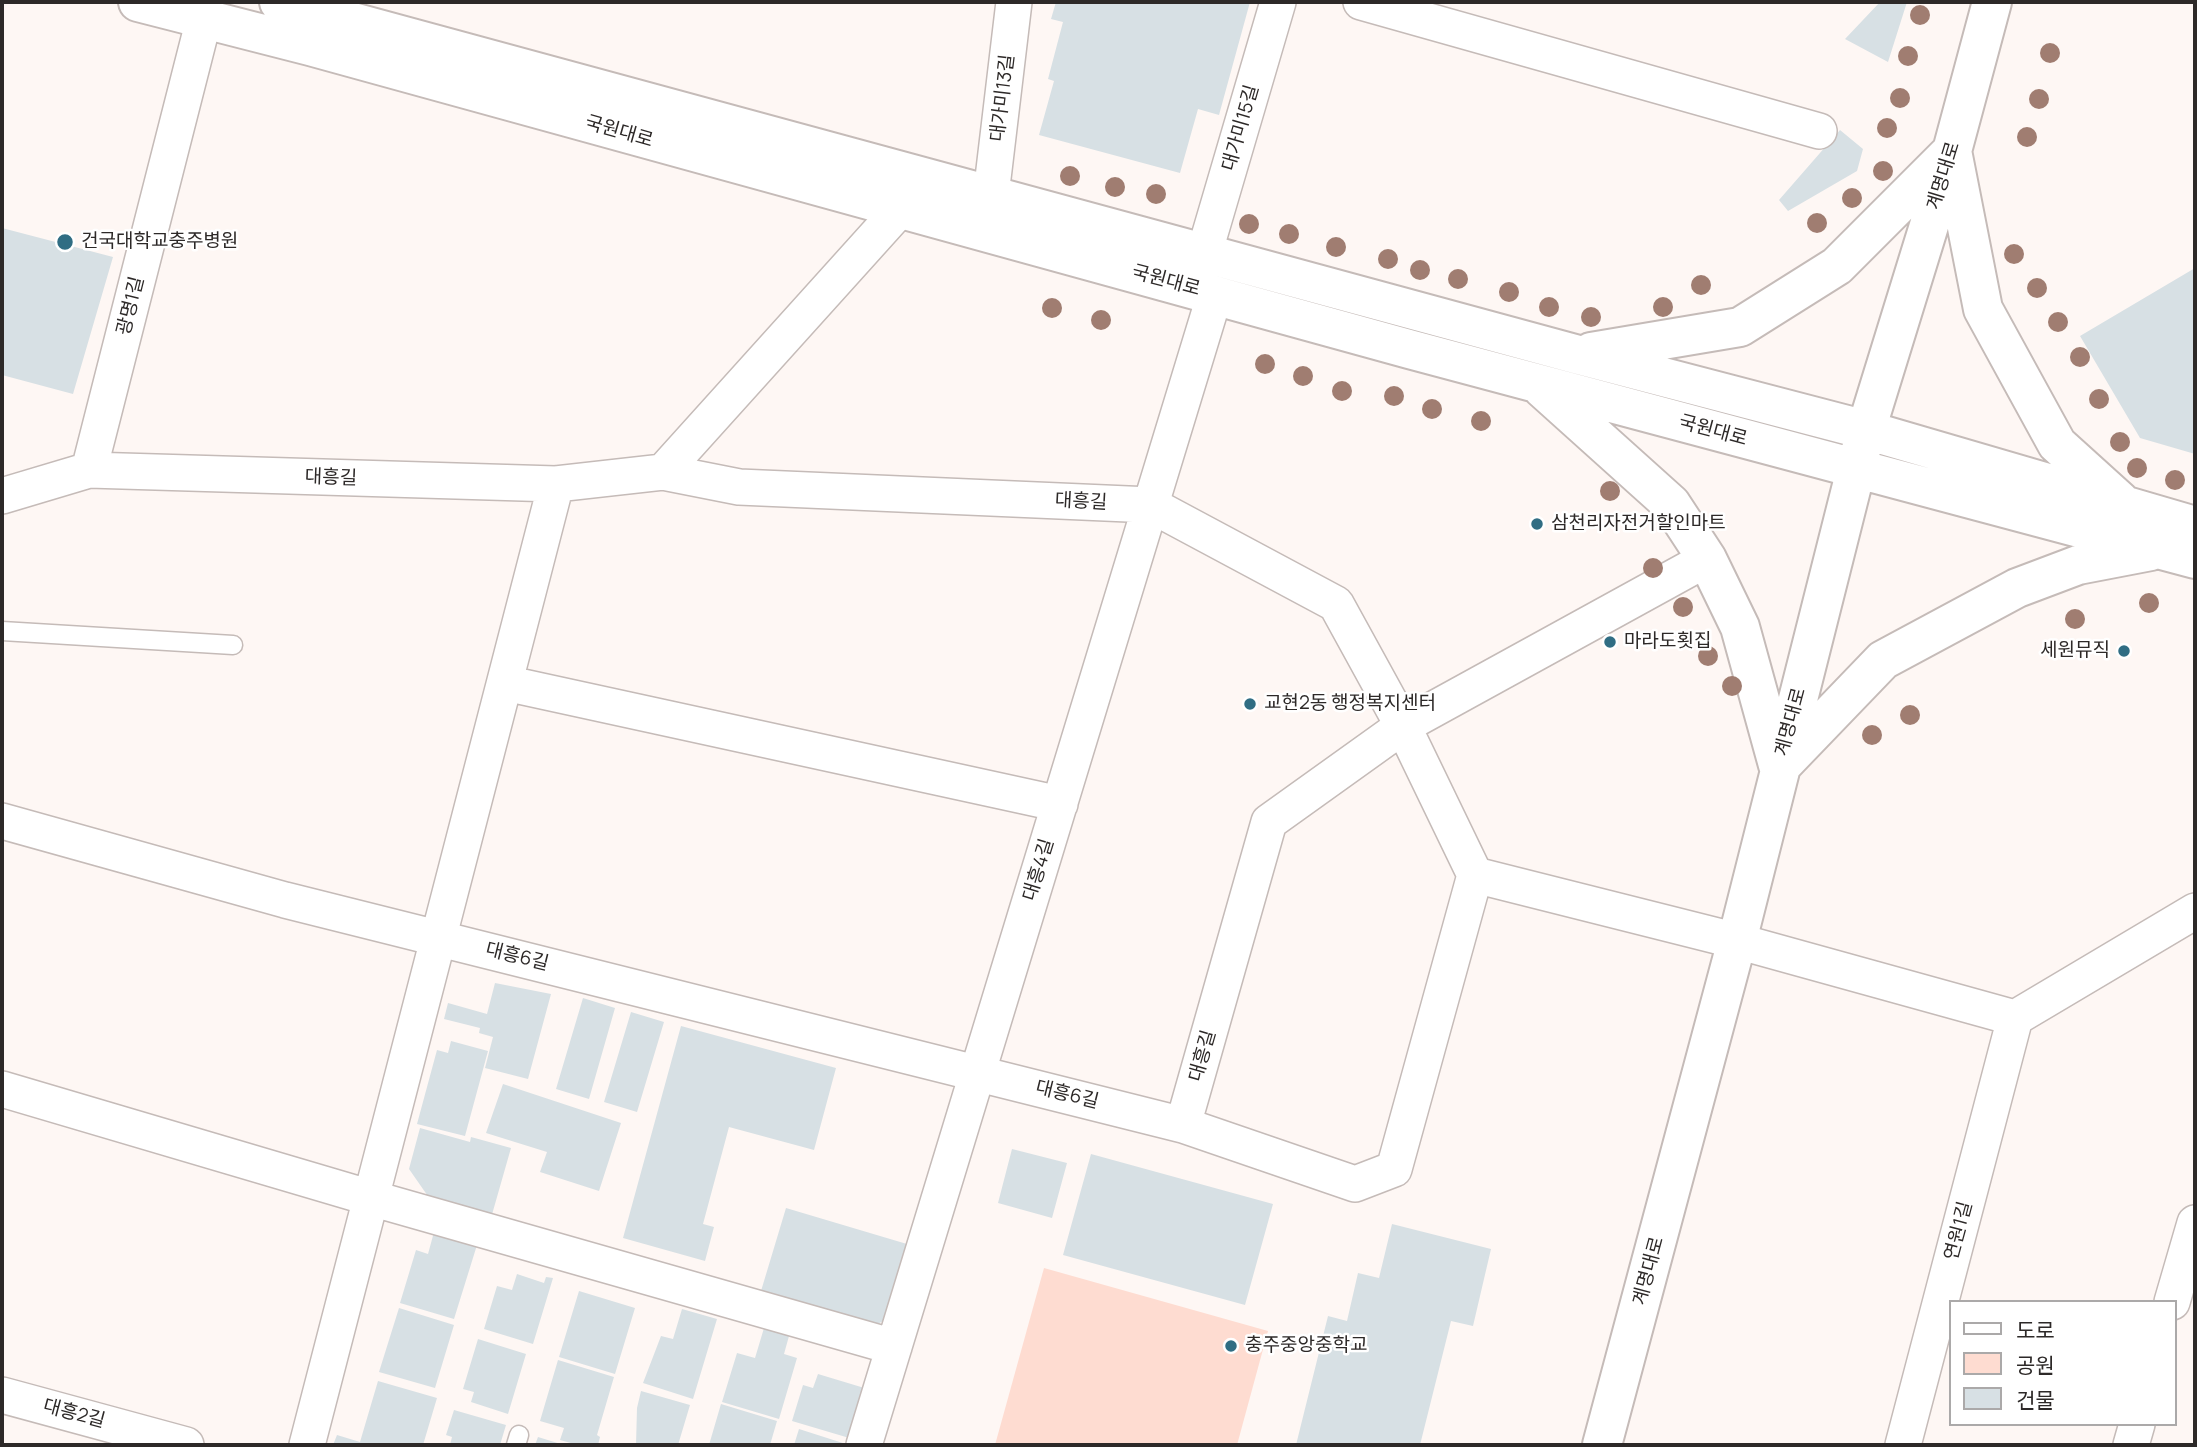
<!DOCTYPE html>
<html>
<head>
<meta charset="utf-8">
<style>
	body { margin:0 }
	#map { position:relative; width:2197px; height:1447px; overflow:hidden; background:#fef7f4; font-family:Manrope,"Noto Sans KR",sans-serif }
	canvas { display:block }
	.frame { position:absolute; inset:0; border:4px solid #2d2928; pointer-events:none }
	.legend { position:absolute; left:1949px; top:1300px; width:228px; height:126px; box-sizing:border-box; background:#fff; border:2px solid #aba9a9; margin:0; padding:9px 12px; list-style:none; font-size:21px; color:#2d2928 }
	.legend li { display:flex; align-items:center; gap:14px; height:35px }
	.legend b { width:35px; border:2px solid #aba9a9 }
</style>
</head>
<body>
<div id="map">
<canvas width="2197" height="1447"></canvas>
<div class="frame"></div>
<ul class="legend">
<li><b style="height:9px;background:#fff"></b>도로</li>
<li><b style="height:19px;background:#fedcd1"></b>공원</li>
<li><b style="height:19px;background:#d7e0e4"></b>건물</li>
</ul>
</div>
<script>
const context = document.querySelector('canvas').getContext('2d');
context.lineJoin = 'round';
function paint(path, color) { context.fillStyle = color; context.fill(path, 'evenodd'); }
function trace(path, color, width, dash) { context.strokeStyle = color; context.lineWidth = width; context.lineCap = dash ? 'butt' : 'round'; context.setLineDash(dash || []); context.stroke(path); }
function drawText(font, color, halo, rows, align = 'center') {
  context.font = font + ' Manrope,"Noto Sans KR",sans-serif'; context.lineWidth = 5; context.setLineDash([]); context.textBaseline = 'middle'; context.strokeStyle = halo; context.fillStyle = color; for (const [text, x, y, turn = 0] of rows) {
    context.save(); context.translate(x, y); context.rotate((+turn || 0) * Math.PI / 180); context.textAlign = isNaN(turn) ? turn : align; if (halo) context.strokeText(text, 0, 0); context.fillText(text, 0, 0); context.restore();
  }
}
const green = new Path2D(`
	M 1044,1268 L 1268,1331 L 1237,1445 L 995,1445 Z`);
const building = new Path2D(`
	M 1056,2 L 1250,2 L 1219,115 L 1198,109 L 1180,173 L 1039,135 L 1054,81 L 1048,79 L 1063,22 L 1051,19 Z
	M 1880,2 L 1907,2 L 1888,62 L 1845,39 Z
	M 1840,130 L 1863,149 L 1857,171 L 1788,211 L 1779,200 Z
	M 2,228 L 113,257 L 73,394 L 2,375 Z
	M 2195,268 L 2195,454 L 2140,438 L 2080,336 Z
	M 495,983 L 551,994 L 528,1079 L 485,1068 L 493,1037 L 479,1033 L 480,1028 L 444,1019 L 448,1003 L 487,1014 Z
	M 583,998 L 615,1008 L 589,1099 L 556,1089 Z
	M 631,1012 L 664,1022 L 637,1112 L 604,1102 Z
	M 681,1026 L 836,1068 L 814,1150 L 729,1127 L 703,1224 L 714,1227 L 705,1261 L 623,1238 Z
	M 451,1041 L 488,1051 L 465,1136 L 417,1124 L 437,1050 L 448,1053 Z
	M 503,1084 L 621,1123 L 599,1191 L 540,1172 L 547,1152 L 486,1133 Z
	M 420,1128 L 470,1142 L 471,1137 L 511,1148 L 491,1218 L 432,1202 L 409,1169 Z
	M 1012,1149 L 1067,1163 L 1052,1218 L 998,1203 Z
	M 1091,1154 L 1273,1204 L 1245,1305 L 1063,1255 Z
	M 786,1208 L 917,1247 L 897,1313 L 876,1325 L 761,1291 Z
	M 1392,1224 L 1491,1249 L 1473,1326 L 1451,1321 L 1420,1445 L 1296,1445 L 1328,1316 L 1347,1321 L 1358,1273 L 1379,1278 Z
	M 434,1232 L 477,1245 L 454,1319 L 400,1303 L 416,1250 L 428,1254 Z
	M 517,1274 L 544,1283 L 546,1277 L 553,1278 L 533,1344 L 484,1329 L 497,1286 L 512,1290 Z
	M 579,1291 L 635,1308 L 615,1374 L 559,1357 Z
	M 399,1308 L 454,1325 L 435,1388 L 379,1372 Z
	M 682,1309 L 717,1319 L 693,1399 L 643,1383 L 661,1336 L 673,1339 Z
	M 764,1328 L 789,1336 L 784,1354 L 797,1358 L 779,1419 L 722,1402 L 737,1353 L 755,1358 Z
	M 478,1339 L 526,1354 L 508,1414 L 471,1402 L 474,1392 L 463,1389 Z
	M 558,1360 L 614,1377 L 597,1435 L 600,1437 L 598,1445 L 578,1445 L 560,1440 L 564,1428 L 540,1421 Z
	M 818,1374 L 871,1390 L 856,1440 L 792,1421 L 803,1385 L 813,1388 Z
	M 378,1381 L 437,1398 L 423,1445 L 333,1445 L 337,1435 L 360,1442 Z
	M 641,1391 L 690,1405 L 678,1445 L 636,1445 L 637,1408 Z
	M 721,1404 L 777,1421 L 770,1445 L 709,1445 Z
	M 454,1410 L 506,1425 L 500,1445 L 450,1445 L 452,1437 L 446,1435 Z
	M 799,1429 L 849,1445 L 794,1445 Z
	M 538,1437 L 564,1445 L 535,1445 Z`);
const lane = new Path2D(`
	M 2,631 L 233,645
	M 516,1445 L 519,1435`);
const street = new Path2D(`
	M 1361,2 L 1819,131
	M 991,195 L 1014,2
	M 1204,254 L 1278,2
	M 89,470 L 204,19
	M 663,472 L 901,208
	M 2,496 L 89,470 L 556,484 L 663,472 L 739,487 L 1151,505 L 1336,604 L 1403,726 L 1475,875
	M 505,683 L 1060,804
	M 2,821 L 285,900 L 1183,1125 L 1355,1184 L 1394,1169 L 1475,875
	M 1475,875 L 1737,941 L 2015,1018 L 2195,911
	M 2,1089 L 371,1198 L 894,1347
	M 1183,1125 L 1269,822 L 1403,726 L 1707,559
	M 2172,1302 L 2195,1223
	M 2,1395 L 186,1445
	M 307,1445 L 556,484
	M 864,1445 L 1215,294
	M 1903,1445 L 2015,1018
	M 2131,1445 L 2137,1424`);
const secondary = new Path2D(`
	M 138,2 L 310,46 L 1409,349 L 2195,559
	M 279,2 L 1575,354 L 1866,430 L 2195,526
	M 1953,156 L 1983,309 L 2057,444 L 2120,501
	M 1591,352 L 1740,327 L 1837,266 L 1948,155
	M 1542,388 L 1671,504 L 1707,559 L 1740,627 L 1778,765
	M 1780,767 L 1883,660 L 2017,588 L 2078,565 L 2151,551
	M 1602,1445 L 1737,941 L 1866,430 L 1952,151 L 1992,2`);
const trees = [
	[1920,15],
	[2050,53],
	[1908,56],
	[1900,98],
	[2039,99],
	[1887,128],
	[2027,137],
	[1883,171],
	[1070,176],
	[1115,187],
	[1156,194],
	[1852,198],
	[1817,223],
	[1249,224],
	[1289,234],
	[1336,247],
	[2014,254],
	[1388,259],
	[1420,270],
	[1458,279],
	[1701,285],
	[2037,288],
	[1509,292],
	[1549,307],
	[1663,307],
	[1052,308],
	[1591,317],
	[1101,320],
	[2058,322],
	[2080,357],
	[1265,364],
	[1303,376],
	[1342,391],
	[1394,396],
	[2099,399],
	[1432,409],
	[1481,421],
	[2120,442],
	[2137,468],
	[2175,480],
	[1610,491],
	[1653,568],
	[2149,603],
	[1683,607],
	[2075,619],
	[1708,656],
	[1732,686],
	[1910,715],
	[1872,735]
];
const markers = [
	[65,242,9,"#306d83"],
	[1537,524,7,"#306d83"],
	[1610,642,7,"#306d83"],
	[2124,651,7,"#306d83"],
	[1250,704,7,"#306d83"],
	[1231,1346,7,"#306d83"]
];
const streetNames = [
	["대가미13길",1003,98,-83],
	["대가미15길",1241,128,-74],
	["국원대로",619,132,16],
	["계명대로",1944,176,-73],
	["국원대로",1166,281,15],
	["광명1길",131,306,-76],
	["국원대로",1713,431,15],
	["대흥길",331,478,2],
	["대흥길",1081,502,3],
	["계명대로",1791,722,-75],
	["대흥4길",1039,870,-73],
	["대흥6길",517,957,14],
	["대흥길",1203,1056,-74],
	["대흥6길",1067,1095,14],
	["연원1길",1959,1231,-75],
	["계명대로",1649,1271,-75],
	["대흥2길",74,1414,15]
];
const poiNames = [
	["건국대학교충주병원",81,242],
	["삼천리자전거할인마트",1551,524],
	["마라도횟집",1624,642],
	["세원뮤직",2110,651,"right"],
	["교현2동 행정복지센터",1264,704],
	["충주중앙중학교",1245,1346]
];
paint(green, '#fedcd1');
paint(building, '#d7e0e4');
trace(lane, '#c5bbb8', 21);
trace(street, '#c5bbb8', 38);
trace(secondary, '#c5bbb8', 42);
trace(lane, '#fff', 18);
trace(street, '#fff', 35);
trace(secondary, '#fff', 38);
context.fillStyle = '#a07d71';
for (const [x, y] of trees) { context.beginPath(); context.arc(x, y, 10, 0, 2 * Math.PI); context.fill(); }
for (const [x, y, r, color] of markers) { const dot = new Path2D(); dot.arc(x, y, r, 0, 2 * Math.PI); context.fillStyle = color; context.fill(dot); trace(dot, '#fff', 2.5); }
drawText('19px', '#2d2928', '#fff', streetNames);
drawText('19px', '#2d2928', '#fff', poiNames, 'left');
</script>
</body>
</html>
